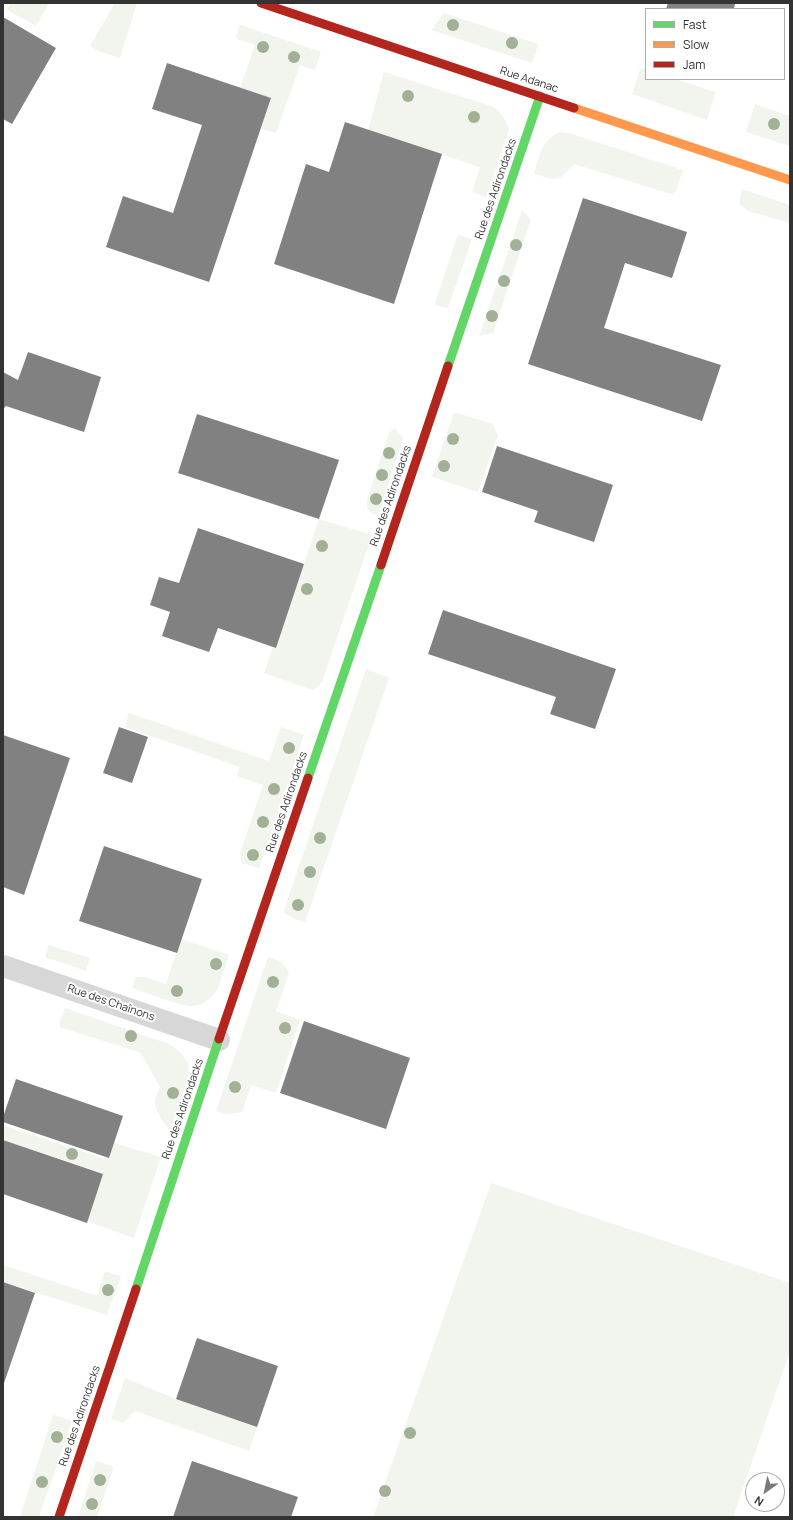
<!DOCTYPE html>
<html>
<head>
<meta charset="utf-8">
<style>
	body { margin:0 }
	#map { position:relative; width:793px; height:1520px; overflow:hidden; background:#fff; font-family:Manrope,sans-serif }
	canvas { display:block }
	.frame { position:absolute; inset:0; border:4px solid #333; pointer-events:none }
	.legend { position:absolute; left:645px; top:8px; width:140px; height:72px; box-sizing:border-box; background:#fff; border:1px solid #adadad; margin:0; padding:5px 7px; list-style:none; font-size:12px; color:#333 }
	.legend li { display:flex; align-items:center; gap:8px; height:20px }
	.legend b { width:20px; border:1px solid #adadad }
	.north { position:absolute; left:745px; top:1472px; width:40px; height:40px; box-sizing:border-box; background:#fff; border:1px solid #adadad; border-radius:50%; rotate:213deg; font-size:11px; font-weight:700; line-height:16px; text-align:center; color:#333 }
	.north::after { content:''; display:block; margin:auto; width:14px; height:18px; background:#7a7a7a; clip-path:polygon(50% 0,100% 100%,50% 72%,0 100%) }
</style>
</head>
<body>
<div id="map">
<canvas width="793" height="1520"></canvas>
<div class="frame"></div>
<ul class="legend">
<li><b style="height:5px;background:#63d668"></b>Fast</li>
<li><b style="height:5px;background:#ff974d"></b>Slow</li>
<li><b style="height:5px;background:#b3261e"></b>Jam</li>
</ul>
<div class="north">N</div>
</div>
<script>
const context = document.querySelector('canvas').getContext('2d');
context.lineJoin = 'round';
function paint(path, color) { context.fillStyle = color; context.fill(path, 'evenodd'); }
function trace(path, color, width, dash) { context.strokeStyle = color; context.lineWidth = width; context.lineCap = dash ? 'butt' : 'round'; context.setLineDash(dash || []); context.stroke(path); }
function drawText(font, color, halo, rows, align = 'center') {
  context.font = font + ' Manrope,sans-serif'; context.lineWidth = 4; context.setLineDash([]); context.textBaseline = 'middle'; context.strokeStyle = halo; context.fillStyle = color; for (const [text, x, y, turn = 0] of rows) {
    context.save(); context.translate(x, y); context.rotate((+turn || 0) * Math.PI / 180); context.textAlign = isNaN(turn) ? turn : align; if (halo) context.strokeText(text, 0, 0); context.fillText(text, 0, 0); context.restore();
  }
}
const green = new Path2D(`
	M 11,3 L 49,3 L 36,26 L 7,10 Z
	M 115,3 L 137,3 L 120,58 L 101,52 L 90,46 Z
	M 444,13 L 538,44 L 536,53 L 532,63 L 431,30 Z
	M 240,25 L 321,52 L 315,70 L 300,65 L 276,133 L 261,129 L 271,98 L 240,88 L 255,45 L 237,39 L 236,36 Z
	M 642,68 L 646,69 L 646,79 L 676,79 L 715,92 L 715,94 L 707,120 L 632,94 L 640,69 Z
	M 384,72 L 494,107 C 502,114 506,120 509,130 L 486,197 L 472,192 L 480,167 L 368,130 Z
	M 755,104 L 790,116 L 790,146 L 746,132 Z
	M 561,132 L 569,133 L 683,170 L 676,191 L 671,194 L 574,164 C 556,183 560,181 534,174 C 539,157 542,138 561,132 Z
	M 742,189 L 790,205 L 790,223 L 748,211 L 739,204 Z
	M 522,211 L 531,219 L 493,333 L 479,336 Z
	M 459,235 L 472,239 L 448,308 L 435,305 L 435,303 L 457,237 Z
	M 454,412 L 493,424 L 498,435 L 478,492 L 432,477 Z
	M 395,428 L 403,438 L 378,516 C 369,513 366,509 367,500 L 389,433 Z
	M 319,519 L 372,535 L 322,682 L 318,687 L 313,690 L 264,673 L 273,647 L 276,648 Z
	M 366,669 L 389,678 L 305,922 L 297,920 L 284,913 L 284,910 Z
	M 129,713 L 269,761 L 281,727 L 304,735 L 259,868 L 242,863 L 240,853 L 263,785 L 237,776 L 240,767 L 125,727 Z
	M 181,939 L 229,955 C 225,966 222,979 217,990 C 212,998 202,1006 192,1006 C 178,1006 146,992 132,988 L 136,977 L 144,977 L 166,984 Z
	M 49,945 L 90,958 L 86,971 L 45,957 Z
	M 268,957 L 282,962 L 289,973 L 278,1006 L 275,1011 L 300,1020 L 276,1093 L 251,1085 L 242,1112 L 226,1114 L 216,1111 Z
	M 65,1008 L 169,1044 C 177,1049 185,1055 188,1065 C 191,1077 174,1117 170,1131 C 164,1122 154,1111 155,1099 C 156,1095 159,1091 160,1087 L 141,1053 L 60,1027 L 59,1024 Z
	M 3,1125 L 108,1160 L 114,1143 L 161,1157 L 134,1238 L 87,1221 L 103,1173 L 3,1140 Z
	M 491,1183 L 790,1283 L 790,1351 L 733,1517 L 373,1517 Z
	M 3,1265 L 97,1296 L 104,1273 L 107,1272 L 121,1276 L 107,1315 L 3,1282 Z
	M 125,1378 L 176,1399 L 257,1427 L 249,1451 L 135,1411 L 123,1423 L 111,1419 Z
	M 53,1415 L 72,1421 L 39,1517 L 20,1517 Z
	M 96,1461 L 112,1466 L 113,1469 L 97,1517 L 78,1517 Z`);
const building = new Path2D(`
	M 668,3 L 735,3 L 734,9 L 666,9 Z
	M 3,17 L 56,48 L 12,124 L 3,119 Z
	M 167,63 L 271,98 L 209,282 L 106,247 L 123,196 L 173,213 L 202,125 L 152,109 Z
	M 345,122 L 442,154 L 394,304 L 274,264 L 306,164 L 329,172 Z
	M 583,198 L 687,232 L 672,278 L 625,263 L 604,328 L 721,365 L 702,421 L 528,364 Z
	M 28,352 L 101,377 L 84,432 L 6,406 L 3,409 L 3,372 L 18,380 Z
	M 197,414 L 339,460 L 319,519 L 178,473 Z
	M 497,446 L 613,485 L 594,542 L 534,522 L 538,511 L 482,492 Z
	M 198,528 L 304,564 L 276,648 L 218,628 L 209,652 L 162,636 L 170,612 L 150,605 L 159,577 L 179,583 Z
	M 443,610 L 616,669 L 595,729 L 550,714 L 556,697 L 428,654 Z
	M 119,727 L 148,737 L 132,783 L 103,773 Z
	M 3,735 L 70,758 L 24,895 L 3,887 Z
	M 104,846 L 202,879 L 177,953 L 79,921 Z
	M 304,1021 L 410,1058 L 386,1129 L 280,1093 Z
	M 16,1079 L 123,1116 L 109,1158 L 3,1122 L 3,1117 Z
	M 3,1140 L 103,1174 L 87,1223 L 3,1194 Z
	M 3,1282 L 35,1293 L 3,1386 Z
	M 197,1338 L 278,1366 L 257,1427 L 176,1399 Z
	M 192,1461 L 298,1497 L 291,1517 L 173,1517 Z`);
const street = new Path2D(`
	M 3,966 L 219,1040`);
const fast = new Path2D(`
	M 448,366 L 540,96
	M 308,778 L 381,565
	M 136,1289 L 219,1039`);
const slow = new Path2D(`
	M 574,108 L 790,180`);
const jam = new Path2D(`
	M 261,3 L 574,108
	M 381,565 L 448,366
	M 219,1039 L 308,778
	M 59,1517 L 136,1289`);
const trees = [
	[453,25],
	[512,43],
	[263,47],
	[294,57],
	[408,96],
	[474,117],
	[774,124],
	[516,245],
	[504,281],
	[492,316],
	[453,439],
	[389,453],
	[444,466],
	[382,475],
	[376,499],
	[322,546],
	[307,589],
	[289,748],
	[274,789],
	[263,822],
	[320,838],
	[253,855],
	[310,872],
	[298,905],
	[216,964],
	[273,982],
	[177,991],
	[285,1028],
	[131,1036],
	[235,1087],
	[173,1093],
	[72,1154],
	[108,1290],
	[410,1433],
	[57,1437],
	[100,1480],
	[42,1482],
	[385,1491],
	[92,1504]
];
const streetNames = [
	["Rue Adanac",529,80,18],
	["Rue des Adirondacks",496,189,-71],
	["Rue des Adirondacks",391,496,-71],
	["Rue des Adirondacks",287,802,-71],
	["Rue des Chaînons",111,1003,19],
	["Rue des Adirondacks",183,1109,-71],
	["Rue des Adirondacks",80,1416,-71]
];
paint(green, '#f1f5ed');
paint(building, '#818181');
trace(street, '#d7d7d7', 22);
trace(fast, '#63d668', 9);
trace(slow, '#ff974d', 9);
trace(jam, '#b3261e', 9);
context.fillStyle = '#a2b095';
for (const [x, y] of trees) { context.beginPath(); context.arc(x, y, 6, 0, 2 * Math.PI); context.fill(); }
drawText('11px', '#333', '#fff', streetNames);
</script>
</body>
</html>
